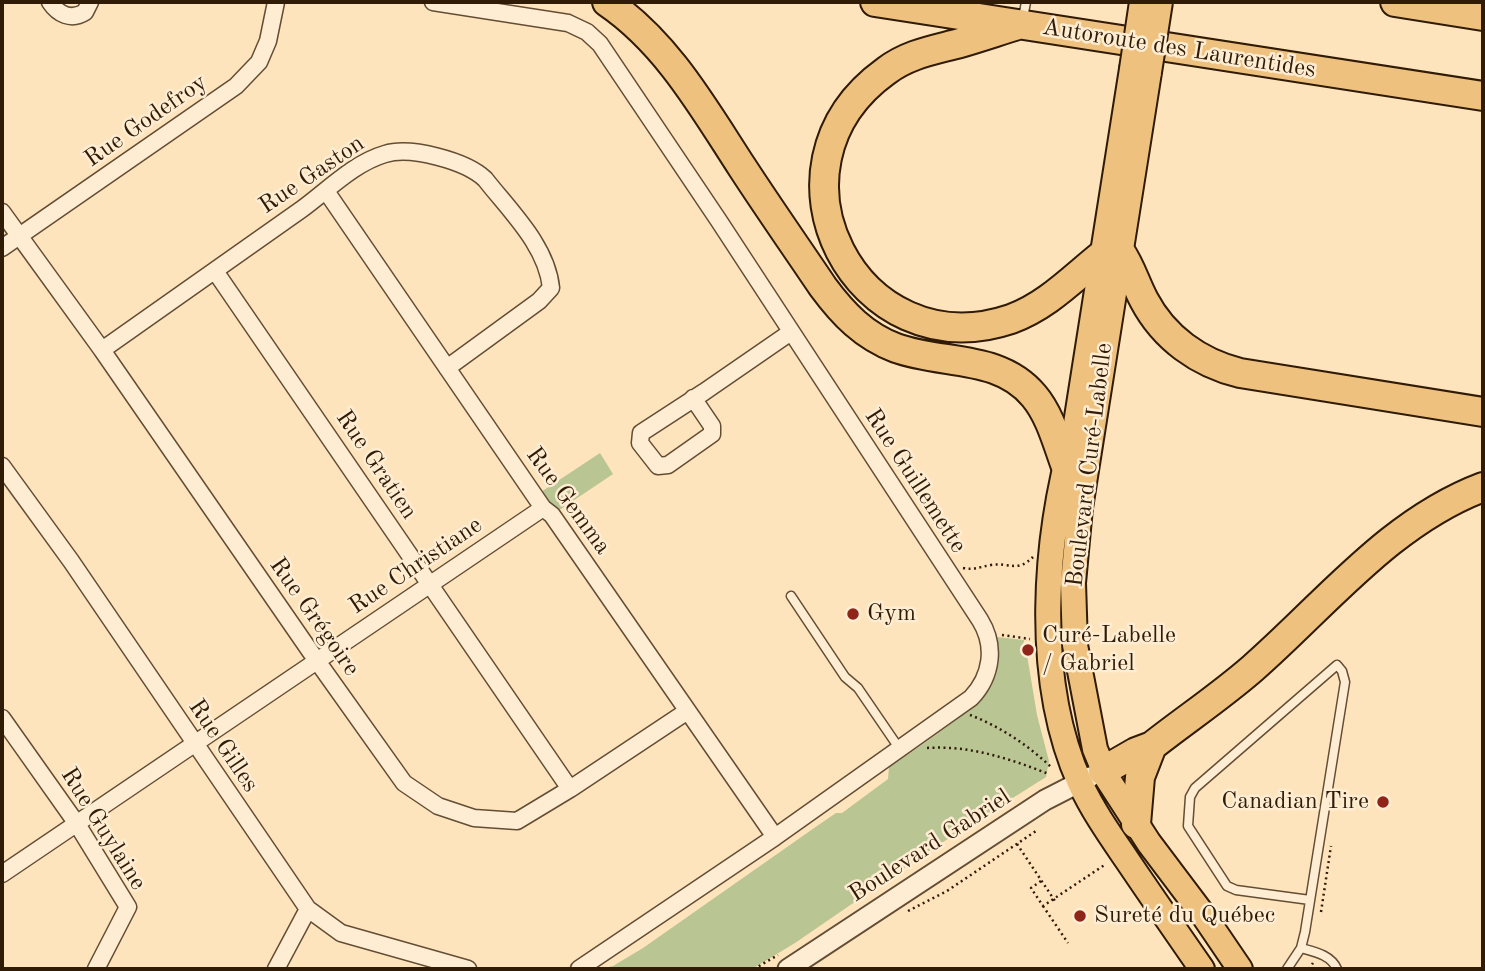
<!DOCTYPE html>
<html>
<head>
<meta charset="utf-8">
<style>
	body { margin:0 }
	#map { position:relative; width:1485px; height:971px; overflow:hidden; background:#fde4bc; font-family:"Old Standard TT",serif }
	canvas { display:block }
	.frame { position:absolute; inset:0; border:4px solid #301b07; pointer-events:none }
</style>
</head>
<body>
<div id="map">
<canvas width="1485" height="971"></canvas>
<div class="frame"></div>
</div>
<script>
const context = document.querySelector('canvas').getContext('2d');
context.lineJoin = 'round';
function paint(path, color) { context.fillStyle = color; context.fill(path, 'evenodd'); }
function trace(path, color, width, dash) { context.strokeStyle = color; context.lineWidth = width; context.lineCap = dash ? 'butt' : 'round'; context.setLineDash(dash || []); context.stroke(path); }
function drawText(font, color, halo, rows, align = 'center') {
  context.font = font + ' "Old Standard TT",serif'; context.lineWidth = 5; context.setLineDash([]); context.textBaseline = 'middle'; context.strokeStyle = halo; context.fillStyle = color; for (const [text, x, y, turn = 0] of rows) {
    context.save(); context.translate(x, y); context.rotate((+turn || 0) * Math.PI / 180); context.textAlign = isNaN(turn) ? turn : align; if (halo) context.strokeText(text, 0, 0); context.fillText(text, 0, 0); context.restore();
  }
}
const green = new Path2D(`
	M 600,453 L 613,474 L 552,515 L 535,496 Z
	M 997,637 L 1024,640 L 1023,648 L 1026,649 L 1037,715 L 1049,761 L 1046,777 L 932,849 L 795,943 L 752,969 L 599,969 L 613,966 L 643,948 L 817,826 L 836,813 L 842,813 L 888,779 L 889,767 C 909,754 929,740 948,726 C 982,701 1006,684 997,637 Z`);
const path = new Path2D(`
	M 963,568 C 974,570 980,567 991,565 C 1009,562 1017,573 1033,557
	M 1002,635 L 1030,639
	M 970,715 C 999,726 1028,745 1051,767
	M 927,748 C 970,745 1010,759 1049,774
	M 1017,844 L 1055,901
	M 1041,881 L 1031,888 L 1043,906 L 1106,864
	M 1043,906 L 1068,943
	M 908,911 L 947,891 L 1036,831
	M 1321,912 L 1331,846
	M 754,969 L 778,955
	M 1309,969 L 1313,963`);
const service = new Path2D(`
	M 1023,18 L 1026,2
	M 791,596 L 845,677 L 858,688 L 899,748
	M 1301,948 C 1315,952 1331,955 1337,969
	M 1287,969 L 1301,948 L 1305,932 L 1345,682 L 1342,671 L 1337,665 L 1195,788 L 1190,797 L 1188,826 L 1227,886 L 1236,890 L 1310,900`);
const minor = new Path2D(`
	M 50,2 C 58,14 71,21 85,12 L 90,2
	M 433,2 L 568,23 L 587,32 L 600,44 L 719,221 L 980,620 C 996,646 992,676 971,698 L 775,837 L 579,969
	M 326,191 L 543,508 L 552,515 L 775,837
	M 2,212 L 102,350 L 310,651 L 404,783 L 438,806 L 474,818 L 517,821 L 570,789 L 686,712
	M 2,248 L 236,86 L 259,62 L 268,41 L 276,2
	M 215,271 L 570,789
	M 102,350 C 169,303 235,256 302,209 C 328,190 354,163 385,154 C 411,146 466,161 485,179 C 510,211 547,246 551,288 L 539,301 L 447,368
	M 693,398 L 712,426 L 712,434 L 668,465 L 658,466 L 640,443 L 641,433 L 704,392 L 791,332
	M 2,466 L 71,561 L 308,909 L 341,933 L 468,969
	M 2,718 L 77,824 L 128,907 L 96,969
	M 2,874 L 543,508
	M 276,969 L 308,909`);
const tertiary = new Path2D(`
	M 788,969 L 1045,800 L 1090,777`);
const primary = new Path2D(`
	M 1132,69 L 1075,430 C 1044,538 1033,678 1080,783 C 1093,811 1110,835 1127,860 C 1152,897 1177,933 1202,969
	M 1149,72 L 1080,508 L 1073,583 L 1075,645 L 1095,749 L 1107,778 L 1149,843 L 1204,916 L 1240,969`);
const motorway = new Path2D(`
	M 607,2 C 667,43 703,107 742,167 C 768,207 796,247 823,287 C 843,314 864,336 896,348 C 943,365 999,354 1034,396 C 1050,415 1057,442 1065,464
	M 875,2 L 1483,96
	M 1395,2 L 1483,16
	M 1021,24 C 1001,30 981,37 960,43 C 934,50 908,54 886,71 C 751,168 857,371 1011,319 C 1047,306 1073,278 1102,255
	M 1120,251 C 1131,267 1135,283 1144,300 C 1164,338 1199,363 1240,373 L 1483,412
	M 1103,771 L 1136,752 L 1152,746 C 1185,720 1221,696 1253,668 C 1326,604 1390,522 1483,487
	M 1136,824 L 1140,777 L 1152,746`);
const primaryBridge = new Path2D(`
	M 1132,69 L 1142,2
	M 1149,72 L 1160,2`);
const markers = [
	[853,614,7,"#8f2418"],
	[1028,650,7,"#8f2418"],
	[1383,802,7,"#8f2418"],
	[1080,916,7,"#8f2418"]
];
const streetNames = [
	["Autoroute des Laurentides",1179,49,9],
	["Rue Godefroy",146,121,-35],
	["Rue Gaston",312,175,-34],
	["Rue Gratien",376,465,56],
	["Boulevard Curé-Labelle",1090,465,-83],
	["Rue Guillemette",915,481,57],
	["Rue Gemma",568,501,54],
	["Rue Christiane",416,566,-34],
	["Rue Grégoire",314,617,55],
	["Rue Gilles",223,746,56],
	["Rue Guylaine",103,829,58],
	["Boulevard Gabriel",930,846,-33]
];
const poiNames = [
	["Gym",867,614],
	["Curé-Labelle",1042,636],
	["/ Gabriel",1042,664],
	["Canadian Tire",1369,802,"right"],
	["Sureté du Québec",1094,916]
];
paint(green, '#bac594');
trace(service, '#634d34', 11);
trace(minor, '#634d34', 19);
trace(tertiary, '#634d34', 23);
trace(primary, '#301b07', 28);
trace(motorway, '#301b07', 32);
trace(path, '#301b07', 2.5, [2, 3.5]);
trace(service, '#feedd3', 8);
trace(minor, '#feedd3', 16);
trace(tertiary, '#feedd3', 19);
trace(primary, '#eec27e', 24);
trace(motorway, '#eec27e', 28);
trace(primaryBridge, '#301b07', 28, []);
trace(primaryBridge, '#eec27e', 24);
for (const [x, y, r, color] of markers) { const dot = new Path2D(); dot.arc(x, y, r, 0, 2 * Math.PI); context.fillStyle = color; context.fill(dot); trace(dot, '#feedd3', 2.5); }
drawText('24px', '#301b07', '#feedd3', streetNames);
drawText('24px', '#301b07', '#feedd3', poiNames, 'left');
</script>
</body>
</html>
